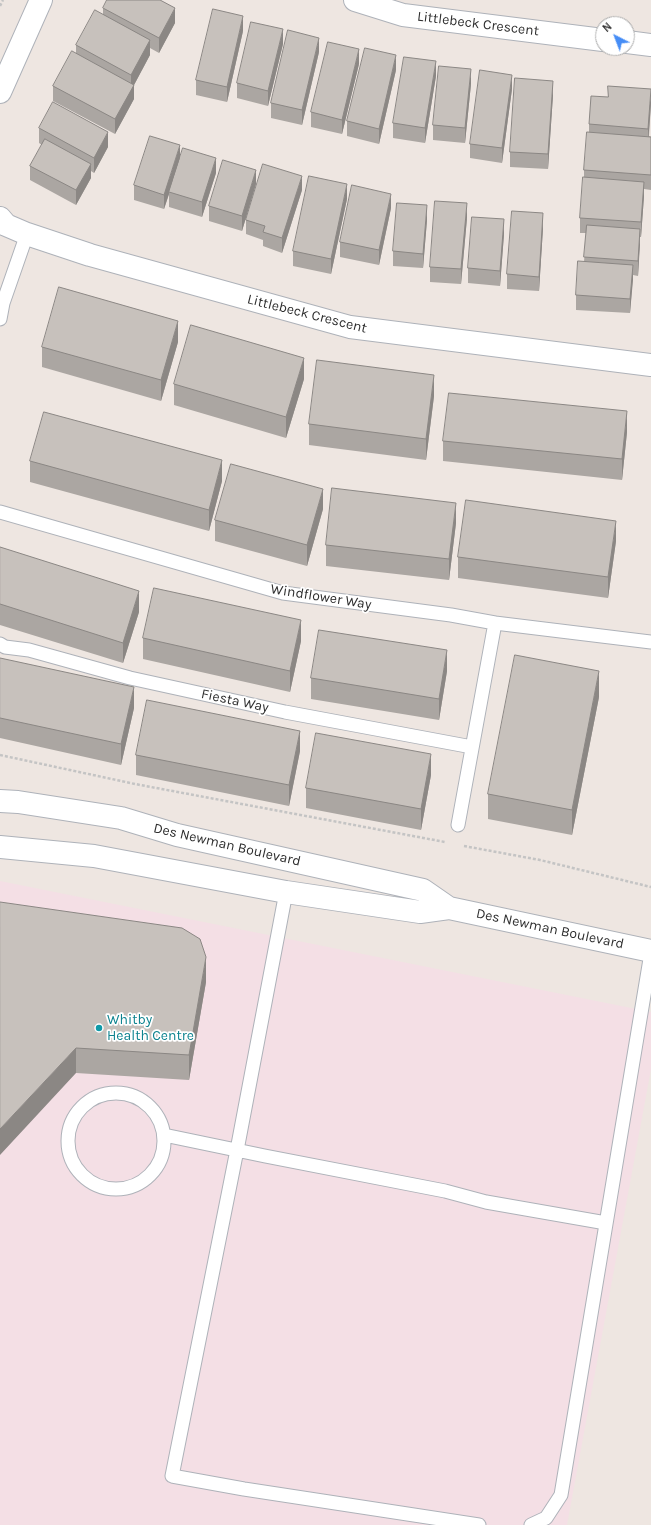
<!DOCTYPE html>
<html>
<head>
<meta charset="utf-8">
<style>
	body { margin:0 }
	#map { position:relative; width:651px; height:1525px; overflow:hidden; background:#eee6e1; font-family:Karla,sans-serif }
	canvas { display:block }
	.north { position:absolute; left:595px; top:16px; width:40px; height:40px; box-sizing:border-box; background:#fff; border:1px solid #ababab; border-radius:50%; rotate:318deg; font-size:11px; font-weight:700; line-height:16px; text-align:center; color:#2e2e2e }
	.north::after { content:''; display:block; margin:auto; width:14px; height:18px; background:#468df6; clip-path:polygon(50% 0,100% 100%,50% 72%,0 100%) }
</style>
</head>
<body>
<div id="map">
<canvas width="651" height="1525"></canvas>
<div class="north">N</div>
</div>
<script>
const context = document.querySelector('canvas').getContext('2d');
context.lineJoin = 'round';
function paint(path, color) { context.fillStyle = color; context.fill(path, 'evenodd'); }
function trace(path, color, width, dash) { context.strokeStyle = color; context.lineWidth = width; context.lineCap = dash ? 'butt' : 'round'; context.setLineDash(dash || []); context.stroke(path); }
function drawText(font, color, halo, rows, align = 'center') {
  context.font = font + ' Karla,sans-serif'; context.lineWidth = 3.5; context.setLineDash([]); context.textBaseline = 'middle'; context.strokeStyle = halo; context.fillStyle = color; for (const [text, x, y, turn = 0] of rows) {
    context.save(); context.translate(x, y); context.rotate((+turn || 0) * Math.PI / 180); context.textAlign = isNaN(turn) ? turn : align; if (halo) context.strokeText(text, 0, 0); context.fillText(text, 0, 0); context.restore();
  }
}
const medical = new Path2D(`
	M 0,881 L 651,1012 L 651,1069 L 567,1525 L 0,1525 Z`);
const path = new Path2D(`
	M 0,6 L 3,0
	M 0,755 L 135,784 L 445,842
	M 464,846 L 540,860 L 651,887`);
const service = new Path2D(`
	M 0,319 L 3,303 L 27,234
	M 0,512 L 283,593 L 451,615 L 495,623 L 651,642
	M 0,644 L 5,647 L 29,650 L 130,678 L 285,712 L 472,747
	M 458,825 L 495,623
	M 286,892 L 237,1150 L 172,1476 L 244,1489 L 479,1525
	M68 1141a48 48 0 1 1 96 0a48 48 0 1 1-96 0Z
	M 164,1135 L 265,1156 L 445,1191 L 486,1202 L 606,1223
	M 531,1525 L 546,1518 L 561,1495 L 651,953`);
const minor = new Path2D(`
	M 355,0 L 403,15 L 603,40
	M 627,42 L 651,45
	M 0,92 L 41,0
	M 0,218 L 6,225 L 27,234 L 90,255 L 350,327 L 651,365`);
const tertiary = new Path2D(`
	M 0,801 L 18,802 L 121,818 L 177,835 L 423,890 L 449,908
	M 0,847 L 94,856 L 286,892 L 420,912 L 449,908 L 651,951`);
const wall = new Path2D(`
	M 103,8 L 175,23 L 159,53 L 150,48 L 150,55 L 134,85 L 134,99 L 115,134 L 53,101 L 53,86 L 76,53 L 76,45 L 103,14 Z
	M 243,31 L 227,102 L 196,95 L 196,80 Z
	M 283,44 L 268,106 L 237,98 L 237,83 Z
	M 319,52 L 302,125 L 271,118 L 271,103 Z
	M 359,64 L 342,134 L 311,127 L 311,112 Z
	M 396,70 L 379,144 L 347,136 L 347,121 Z
	M 436,76 L 425,143 L 393,138 L 393,123 Z
	M 471,84 L 465,143 L 433,140 L 433,125 Z
	M 512,89 L 502,163 L 470,158 L 470,144 Z
	M 553,95 L 548,169 L 510,167 L 510,152 Z
	M 651,104 L 649,136 L 651,137 L 651,190 L 644,189 L 644,196 L 641,237 L 640,237 L 638,276 L 633,275 L 630,313 L 576,310 L 576,295 L 584,262 L 586,233 L 580,233 L 580,218 L 584,177 L 584,170 L 589,132 L 589,124 Z
	M 39,128 L 108,147 L 94,173 L 91,171 L 91,178 L 76,205 L 30,180 L 30,166 L 42,145 L 39,143 Z
	M 216,173 L 202,217 L 169,207 L 169,194 L 164,209 L 134,200 L 134,185 Z
	M 256,184 L 242,231 L 209,221 L 209,206 Z
	M 302,190 L 282,253 L 263,246 L 263,240 L 246,234 L 246,220 Z
	M 347,199 L 331,274 L 293,266 L 293,251 Z
	M 391,208 L 379,265 L 340,257 L 340,242 Z
	M 467,218 L 461,284 L 430,282 L 430,267 Z
	M 427,220 L 423,268 L 393,266 L 393,251 Z
	M 543,228 L 539,291 L 507,289 L 507,274 Z
	M 504,234 L 500,286 L 468,283 L 468,268 Z
	M 178,342 L 161,401 L 42,367 L 42,347 Z
	M 304,379 L 286,438 L 174,405 L 174,384 Z
	M 434,396 L 426,460 L 309,445 L 309,424 Z
	M 627,432 L 622,480 L 443,461 L 443,441 Z
	M 30,461 L 222,481 L 209,531 L 30,482 Z
	M 323,509 L 307,566 L 215,541 L 215,520 Z
	M 456,523 L 449,580 L 326,566 L 326,545 Z
	M 616,541 L 608,598 L 458,578 L 458,557 Z
	M 0,547 L 139,612 L 123,663 L 0,625 Z
	M 143,638 L 301,641 L 290,692 L 143,659 Z
	M 0,658 L 134,708 L 121,765 L 0,738 Z
	M 447,671 L 439,720 L 311,699 L 311,678 Z
	M 599,697 L 572,835 L 488,819 L 488,794 Z
	M 300,751 L 289,806 L 136,775 L 136,755 Z
	M 431,775 L 421,830 L 306,808 L 306,788 Z
	M 0,902 L 206,982 L 189,1080 L 76,1073 Z`);
const shadedWall = new Path2D(`
	M 175,8 L 175,23 L 159,53 L 159,38 Z
	M 243,16 L 243,31 L 227,102 L 227,87 Z
	M 283,29 L 283,44 L 268,106 L 268,91 Z
	M 319,38 L 319,52 L 302,125 L 302,110 Z
	M 150,40 L 150,55 L 134,85 L 134,99 L 115,134 L 115,119 L 131,89 L 131,75 Z
	M 359,49 L 359,64 L 342,134 L 342,120 Z
	M 396,55 L 396,70 L 379,144 L 379,129 Z
	M 436,61 L 436,76 L 425,143 L 425,128 Z
	M 471,69 L 471,84 L 465,143 L 465,128 Z
	M 512,75 L 512,89 L 502,163 L 502,148 Z
	M 553,81 L 553,95 L 548,169 L 548,154 Z
	M 651,89 L 651,104 L 648,143 L 648,129 Z
	M 108,132 L 108,147 L 94,173 L 94,158 Z
	M 180,145 L 180,160 L 169,192 L 169,194 L 164,209 L 164,195 Z
	M 216,158 L 216,173 L 202,217 L 202,202 Z
	M 91,164 L 91,178 L 76,205 L 76,190 Z
	M 256,170 L 256,184 L 242,231 L 242,216 Z
	M 302,176 L 302,190 L 282,253 L 282,238 Z
	M 644,182 L 644,196 L 641,237 L 641,222 Z
	M 347,184 L 347,199 L 331,274 L 331,259 Z
	M 391,194 L 391,208 L 379,265 L 379,250 Z
	M 467,203 L 467,218 L 461,284 L 461,269 Z
	M 427,205 L 427,220 L 423,268 L 423,254 Z
	M 543,213 L 543,228 L 539,291 L 539,277 Z
	M 504,219 L 504,234 L 500,286 L 500,271 Z
	M 640,229 L 640,244 L 638,276 L 638,261 Z
	M 633,265 L 633,280 L 630,313 L 630,299 Z
	M 178,321 L 178,342 L 161,401 L 161,380 Z
	M 304,358 L 304,379 L 286,438 L 286,417 Z
	M 434,375 L 434,396 L 426,460 L 426,439 Z
	M 627,411 L 627,432 L 622,480 L 622,459 Z
	M 222,460 L 222,481 L 209,531 L 209,510 Z
	M 323,489 L 323,509 L 307,566 L 307,545 Z
	M 456,503 L 456,523 L 449,580 L 449,559 Z
	M 616,521 L 616,541 L 608,598 L 608,577 Z
	M 139,591 L 139,612 L 123,663 L 123,643 Z
	M 301,620 L 301,641 L 290,692 L 290,671 Z
	M 447,650 L 447,671 L 439,720 L 439,699 Z
	M 599,671 L 599,697 L 572,835 L 572,810 Z
	M 134,687 L 134,708 L 121,765 L 121,744 Z
	M 300,731 L 300,751 L 289,806 L 289,785 Z
	M 431,754 L 431,775 L 421,830 L 421,809 Z
	M 206,957 L 206,982 L 189,1080 L 189,1055 Z
	M 76,1048 L 76,1073 L 0,1155 L 0,1129 Z`);
const building = new Path2D(`
	M 107,0 L 160,0 L 175,8 L 159,38 L 103,8 Z
	M 213,9 L 243,16 L 227,87 L 196,80 Z
	M 95,10 L 150,40 L 131,75 L 76,45 Z
	M 251,22 L 283,29 L 268,91 L 237,83 Z
	M 288,30 L 319,38 L 302,110 L 271,103 Z
	M 328,42 L 359,49 L 342,120 L 311,112 Z
	M 365,48 L 396,55 L 379,129 L 347,121 Z
	M 72,51 L 134,85 L 115,119 L 53,86 Z
	M 404,57 L 436,61 L 425,128 L 393,123 Z
	M 439,66 L 471,69 L 465,128 L 433,125 Z
	M 480,70 L 512,75 L 502,148 L 470,144 Z
	M 515,78 L 553,81 L 548,154 L 510,152 Z
	M 608,86 L 651,89 L 648,129 L 589,124 L 591,96 L 608,97 Z
	M 53,102 L 108,132 L 94,158 L 39,128 Z
	M 587,132 L 651,137 L 651,175 L 584,170 Z
	M 150,136 L 180,145 L 164,195 L 134,185 Z
	M 45,139 L 91,164 L 76,190 L 30,166 Z
	M 183,148 L 216,158 L 202,202 L 169,192 Z
	M 223,160 L 256,170 L 242,216 L 209,206 Z
	M 263,164 L 302,176 L 282,238 L 263,232 L 265,226 L 246,220 Z
	M 309,176 L 347,184 L 331,259 L 293,251 Z
	M 583,177 L 644,182 L 641,222 L 580,218 Z
	M 352,185 L 391,194 L 379,250 L 340,242 Z
	M 435,201 L 467,203 L 461,269 L 430,267 Z
	M 397,203 L 427,205 L 423,254 L 393,251 Z
	M 512,211 L 543,213 L 539,277 L 507,274 Z
	M 472,217 L 504,219 L 500,271 L 468,268 Z
	M 587,225 L 640,229 L 638,261 L 584,257 Z
	M 578,261 L 633,265 L 630,299 L 576,295 Z
	M 59,287 L 178,321 L 161,380 L 42,347 Z
	M 191,325 L 304,358 L 286,417 L 174,384 Z
	M 317,360 L 434,375 L 426,439 L 309,424 Z
	M 449,393 L 627,411 L 622,459 L 443,441 Z
	M 44,412 L 222,460 L 209,510 L 30,461 Z
	M 231,464 L 323,489 L 307,545 L 215,520 Z
	M 332,488 L 456,503 L 449,559 L 326,545 Z
	M 466,500 L 616,521 L 608,577 L 458,557 Z
	M 0,547 L 139,591 L 123,643 L 0,604 Z
	M 154,588 L 301,620 L 290,671 L 143,638 Z
	M 319,630 L 447,650 L 439,699 L 311,678 Z
	M 515,655 L 599,671 L 572,810 L 488,794 Z
	M 0,658 L 134,687 L 121,744 L 0,718 Z
	M 147,700 L 300,731 L 289,785 L 136,755 Z
	M 316,733 L 431,754 L 421,809 L 306,788 Z
	M 0,902 L 182,928 L 200,939 L 206,957 L 189,1055 L 76,1048 L 0,1129 Z`);
const markers = [
	[99,1028,4,"#0f9aa8"]
];
const streetNames = [
	["Littlebeck Crescent",478,24,7],
	["Littlebeck Crescent",307,314,14],
	["Windflower Way",321,597,9],
	["Fiesta Way",235,701,12],
	["Des Newman Boulevard",227,845,13],
	["Des Newman Boulevard",550,929,12]
];
const cultureNames = [
	["Whitby",107,1020],
	["Health Centre",107,1036]
];
paint(medical, '#f4dfe5');
trace(service, '#aeb2b9', 15);
trace(minor, '#aeb2b9', 24);
trace(tertiary, '#aeb2b9', 24);
trace(path, '#c4c4c4', 2.5, [3, 2]);
trace(service, '#fff', 13);
trace(minor, '#fff', 22);
trace(tertiary, '#fff', 22);
paint(wall, '#aba6a2');
paint(shadedWall, '#8b8784');
paint(building, '#c7c1bc');
trace(building, '#8b8784', 1);
for (const [x, y, r, color] of markers) { const dot = new Path2D(); dot.arc(x, y, r, 0, 2 * Math.PI); context.fillStyle = color; context.fill(dot); trace(dot, '#fff', 1.5); }
drawText('14px', '#2e2e2e', '#fff', streetNames);
drawText('14px', '#0d838f', '#fff', cultureNames, 'left');
</script>
</body>
</html>
